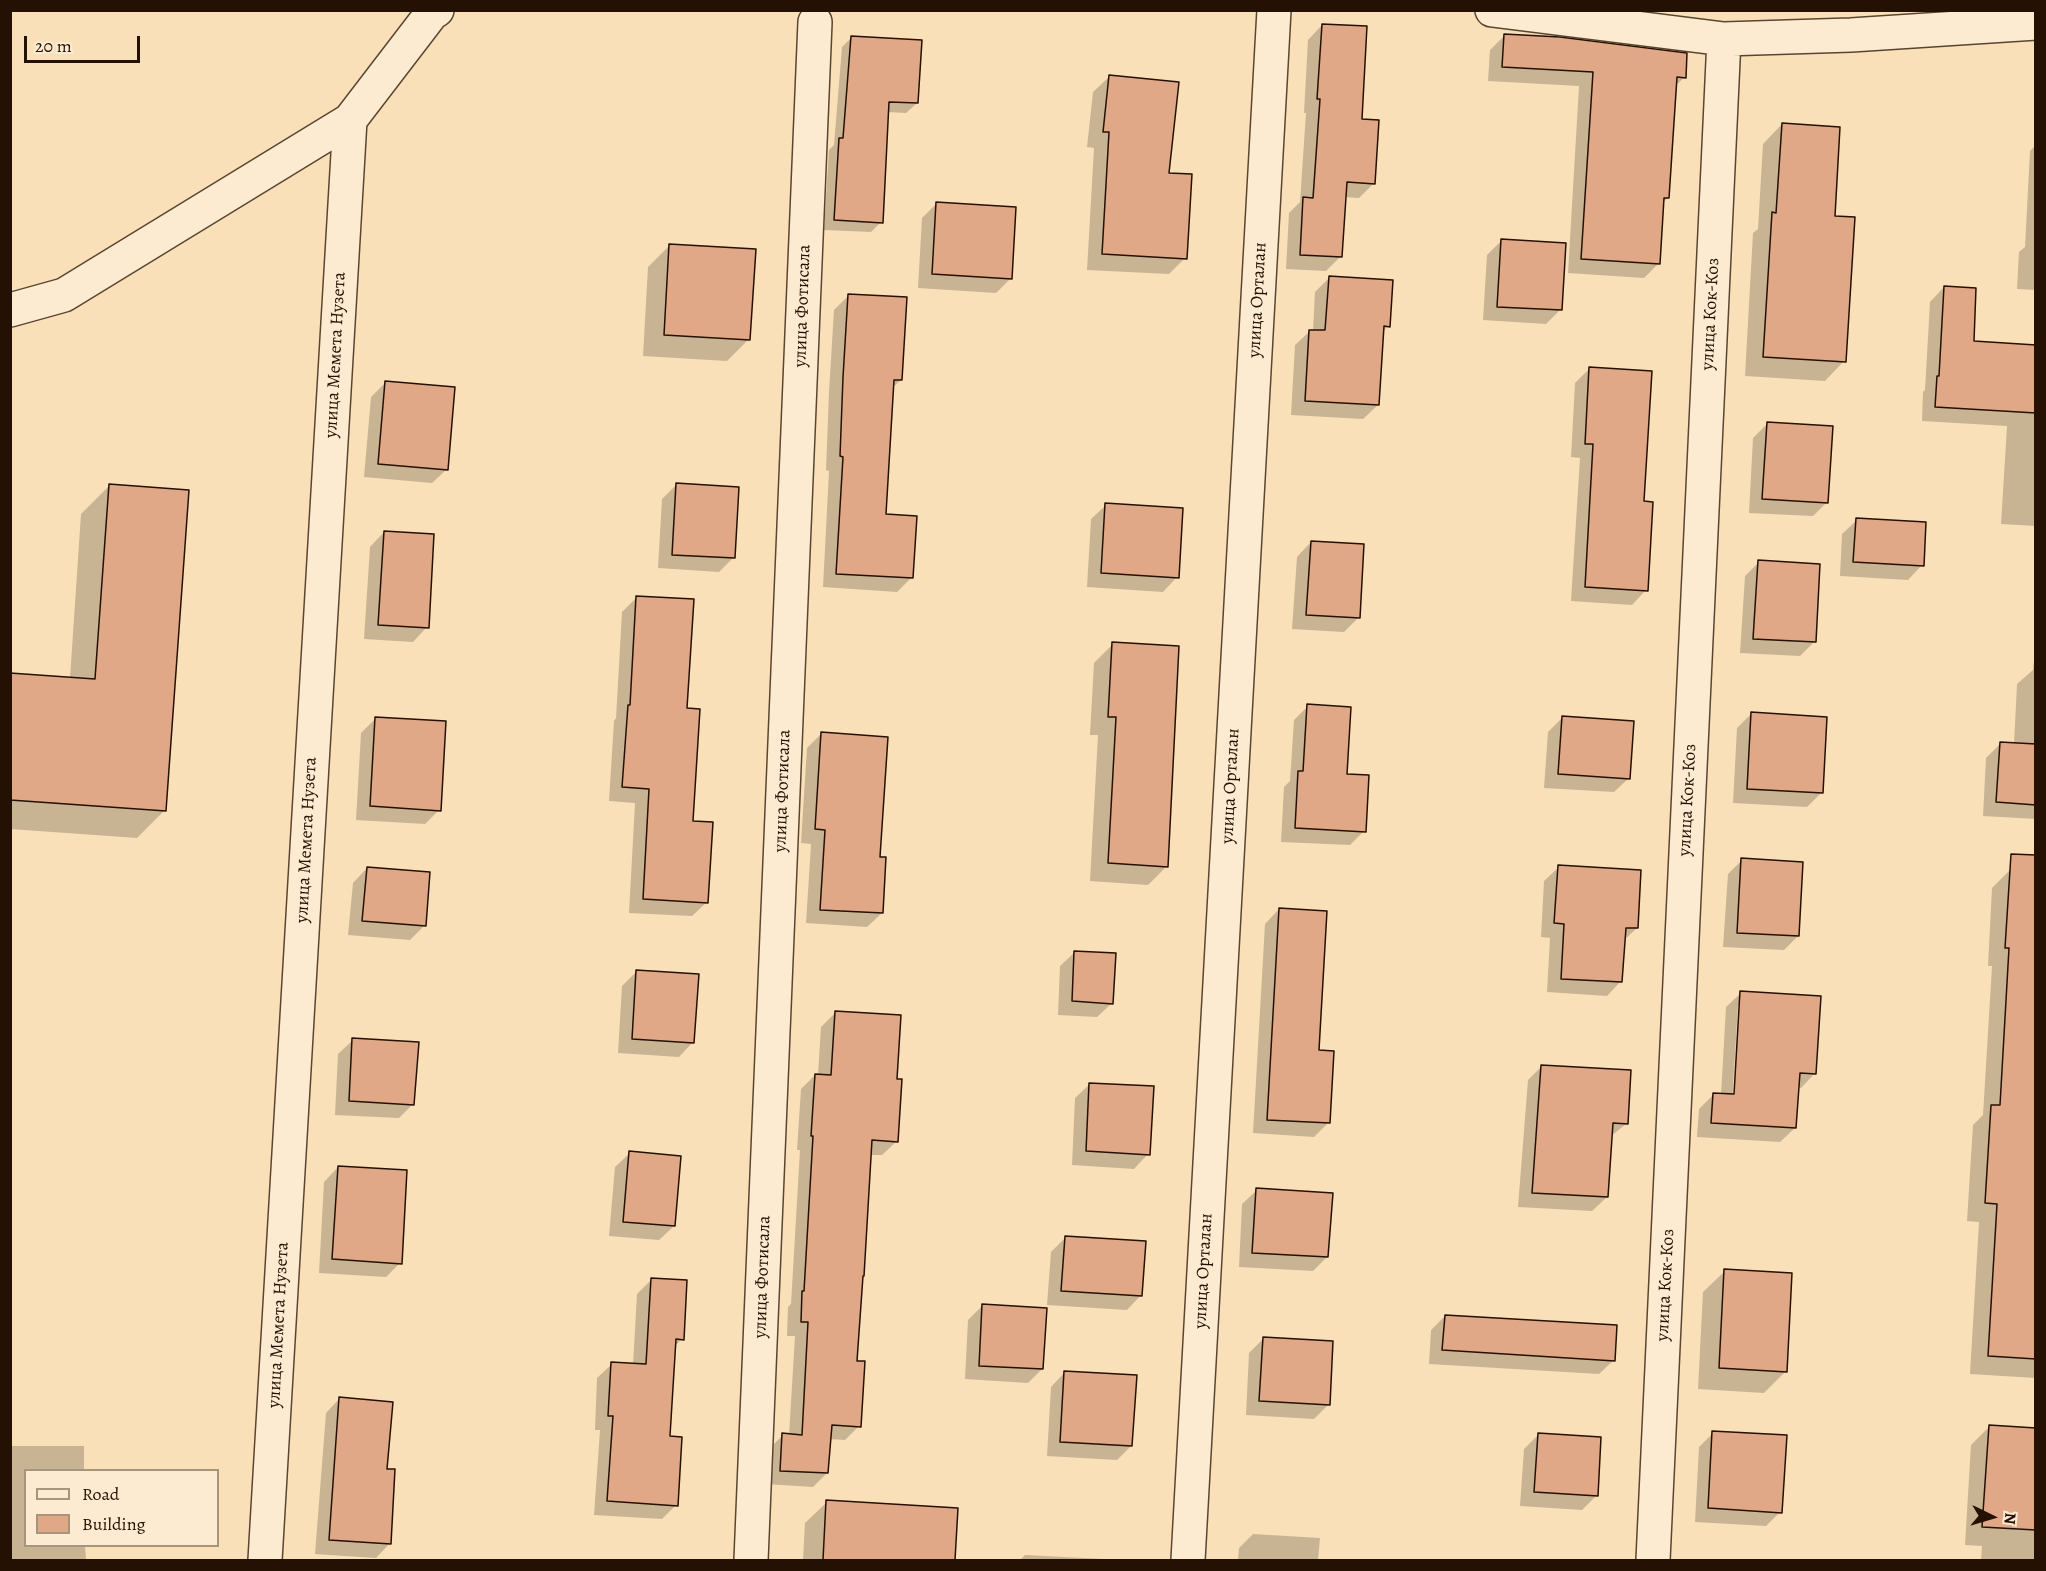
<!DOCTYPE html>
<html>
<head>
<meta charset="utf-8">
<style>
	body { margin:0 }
	#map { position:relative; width:2046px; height:1571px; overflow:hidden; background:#fae0b8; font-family:Alegreya,serif }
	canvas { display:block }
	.frame { position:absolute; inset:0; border:12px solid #241103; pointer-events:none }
	.legend { position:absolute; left:24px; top:1469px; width:195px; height:78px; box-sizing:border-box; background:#fcebd1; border:2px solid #a6947f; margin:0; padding:8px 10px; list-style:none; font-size:18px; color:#241103 }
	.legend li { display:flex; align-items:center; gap:12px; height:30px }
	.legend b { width:30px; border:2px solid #a6947f }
	.north { position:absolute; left:1962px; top:1487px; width:60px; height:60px; -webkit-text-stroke:4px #fcebd1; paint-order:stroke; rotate:95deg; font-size:16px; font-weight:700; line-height:24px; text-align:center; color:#241103 }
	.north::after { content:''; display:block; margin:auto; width:21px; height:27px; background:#241103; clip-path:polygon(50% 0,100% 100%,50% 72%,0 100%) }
	.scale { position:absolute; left:24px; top:36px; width:116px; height:27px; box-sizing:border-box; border:3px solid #241103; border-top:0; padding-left:8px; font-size:18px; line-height:21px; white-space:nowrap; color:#241103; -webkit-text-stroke:4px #fcebd1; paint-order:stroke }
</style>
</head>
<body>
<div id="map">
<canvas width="2046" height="1571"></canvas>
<div class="frame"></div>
<ul class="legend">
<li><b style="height:8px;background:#fcebd1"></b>Road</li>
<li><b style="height:16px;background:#e0a886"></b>Building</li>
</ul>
<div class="north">N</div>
<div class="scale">20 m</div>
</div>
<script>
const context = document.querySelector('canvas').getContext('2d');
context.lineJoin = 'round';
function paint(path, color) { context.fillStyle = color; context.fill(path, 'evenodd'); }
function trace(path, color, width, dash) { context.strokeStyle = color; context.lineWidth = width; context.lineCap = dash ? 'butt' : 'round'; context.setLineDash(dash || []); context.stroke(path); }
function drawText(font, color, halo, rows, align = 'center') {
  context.font = font + ' Alegreya,serif'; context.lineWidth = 5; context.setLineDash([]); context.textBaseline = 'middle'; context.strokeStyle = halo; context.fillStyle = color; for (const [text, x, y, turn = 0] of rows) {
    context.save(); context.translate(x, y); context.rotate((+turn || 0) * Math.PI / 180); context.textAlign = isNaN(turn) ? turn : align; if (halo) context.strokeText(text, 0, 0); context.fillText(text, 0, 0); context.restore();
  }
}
const shadow = new Path2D(`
	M 1322,25 L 1361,121 L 1374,183 L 1359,198 L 1344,197 L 1340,257 L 1326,271 L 1286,269 L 1289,213 L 1300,202 L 1306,113 L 1304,113 L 1308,40 Z
	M 1504,36 L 1685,77 L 1674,87 L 1668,198 L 1662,203 L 1659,263 L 1644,278 L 1568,273 L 1579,86 L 1488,81 L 1490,50 Z
	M 852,37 L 917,103 L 906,113 L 887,112 L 881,222 L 871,232 L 824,230 L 829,150 L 834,145 L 842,47 Z
	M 1110,76 L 1167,174 L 1185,258 L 1169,274 L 1087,270 L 1094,148 L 1087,147 L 1093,92 Z
	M 1782,124 L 1833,218 L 1844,361 L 1825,381 L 1745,376 L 1753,233 L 1758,229 L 1763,144 Z
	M 2036,145 L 2036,290 L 2017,289 L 2019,252 L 2025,247 L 2030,151 Z
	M 936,204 L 1011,278 L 996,293 L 918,288 L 922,218 Z
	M 1502,240 L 1560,310 L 1546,324 L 1483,320 L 1487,255 Z
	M 670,245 L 749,339 L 727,361 L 643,356 L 648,267 Z
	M 1329,278 L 1388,326 L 1382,332 L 1378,405 L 1363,419 L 1291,415 L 1295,345 L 1310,331 L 1313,331 L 1315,292 Z
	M 1944,287 L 1972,342 L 2036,346 L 2036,526 L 2001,524 L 2007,426 L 1922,421 L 1923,392 L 1925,390 L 1930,302 Z
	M 849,295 L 901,380 L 892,388 L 885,516 L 912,577 L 897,592 L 823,587 L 829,471 L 826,470 L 829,392 L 834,310 Z
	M 1589,369 L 1642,502 L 1646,590 L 1632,605 L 1571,601 L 1580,458 L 1571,457 L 1575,383 Z
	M 386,382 L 447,469 L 432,483 L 364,477 L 371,397 Z
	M 1767,424 L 1827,502 L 1813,516 L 1749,513 L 1753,438 Z
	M 677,484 L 733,558 L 719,572 L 658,568 L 662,499 Z
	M 109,486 L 165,810 L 137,838 L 10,829 L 10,674 L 70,678 L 81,514 Z
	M 1106,505 L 1177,577 L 1163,592 L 1087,587 L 1091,519 Z
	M 1857,520 L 1922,565 L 1908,580 L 1840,576 L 1842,534 Z
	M 384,532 L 427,627 L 413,642 L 364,639 L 370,547 Z
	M 1311,542 L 1358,618 L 1344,632 L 1292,629 L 1297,557 Z
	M 1759,562 L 1814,642 L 1800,656 L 1740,653 L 1745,576 Z
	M 636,598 L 686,710 L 692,822 L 707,902 L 692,916 L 629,913 L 635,803 L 609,801 L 614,721 L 616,718 L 622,612 Z
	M 2036,642 L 2036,819 L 1983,816 L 1986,758 L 2000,744 L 2014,744 L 2017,684 L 2033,670 Z
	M 1113,644 L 1167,866 L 1148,885 L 1090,881 L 1098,735 L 1090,735 L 1094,663 Z
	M 1308,706 L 1345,775 L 1364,831 L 1350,845 L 1281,842 L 1284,787 L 1290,781 L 1294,720 Z
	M 1751,714 L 1821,793 L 1807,807 L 1733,803 L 1737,728 Z
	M 376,718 L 439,810 L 425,824 L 356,820 L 361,733 Z
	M 1562,718 L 1629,778 L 1614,792 L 1544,788 L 1548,732 Z
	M 821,734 L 879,858 L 882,913 L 867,927 L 806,923 L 811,844 L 801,843 L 807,748 Z
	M 1742,860 L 1798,936 L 1784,950 L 1723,947 L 1728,874 Z
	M 1559,867 L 1637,928 L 1624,940 L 1621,981 L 1607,996 L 1547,992 L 1550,938 L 1541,937 L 1544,881 Z
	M 367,868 L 424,926 L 410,940 L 348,935 L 353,883 Z
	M 2011,869 L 2036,871 L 2036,1378 L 1970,1374 L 1979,1222 L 1967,1221 L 1973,1125 L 1983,1115 L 1992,966 L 1988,966 L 1992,888 Z
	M 1279,909 L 1317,1051 L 1328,1123 L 1314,1137 L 1253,1133 L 1265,924 Z
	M 1075,952 L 1112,1003 L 1097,1017 L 1058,1015 L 1060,966 Z
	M 636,972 L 693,1042 L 679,1057 L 618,1053 L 622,986 Z
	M 1741,993 L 1815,1073 L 1801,1088 L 1797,1087 L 1795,1128 L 1780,1142 L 1697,1137 L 1699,1109 L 1714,1094 L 1721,1095 L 1726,1007 ZM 1738,1006 L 1741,1006 L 1735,1102 L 1732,1102 Z
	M 835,1013 L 895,1080 L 897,1141 L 882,1155 L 870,1155 L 856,1362 L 859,1426 L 845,1440 L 829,1439 L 827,1473 L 813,1487 L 766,1484 L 769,1449 L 783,1435 L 789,1435 L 795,1336 L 787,1336 L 788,1307 L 791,1304 L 800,1150 L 797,1150 L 801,1089 L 815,1075 L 818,1075 L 821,1027 Z
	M 353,1040 L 413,1104 L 399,1118 L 335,1115 L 338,1054 Z
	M 1542,1066 L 1627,1123 L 1610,1137 L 1607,1197 L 1592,1211 L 1518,1207 L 1528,1080 Z
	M 1090,1084 L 1148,1154 L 1134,1169 L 1072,1165 L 1075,1098 Z
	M 630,1153 L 674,1226 L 659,1240 L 609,1236 L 615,1167 Z
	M 338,1167 L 400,1263 L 386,1277 L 319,1273 L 324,1182 Z
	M 1257,1190 L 1327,1257 L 1313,1271 L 1239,1267 L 1242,1204 Z
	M 1065,1238 L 1141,1295 L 1127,1310 L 1047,1305 L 1051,1252 Z
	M 1725,1271 L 1786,1371 L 1764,1393 L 1698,1389 L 1703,1292 Z
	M 651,1280 L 682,1339 L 674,1347 L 669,1438 L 676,1505 L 662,1519 L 594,1515 L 600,1430 L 595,1430 L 597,1378 L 612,1364 L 633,1365 L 637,1294 Z
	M 983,1305 L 1042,1369 L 1028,1383 L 965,1379 L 968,1320 Z
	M 1445,1316 L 1614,1360 L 1599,1374 L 1429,1364 L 1431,1330 Z
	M 1263,1339 L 1328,1405 L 1314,1419 L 1246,1415 L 1249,1353 Z
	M 1065,1372 L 1131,1446 L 1117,1460 L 1047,1456 L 1051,1387 Z
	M 340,1398 L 385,1470 L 390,1543 L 376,1558 L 315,1554 L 326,1413 Z
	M 1989,1427 L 2036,1429 L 2036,1560 L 1981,1560 L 1982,1546 L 1965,1545 L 1971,1445 Z
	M 1713,1433 L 1780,1512 L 1766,1526 L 1695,1522 L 1699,1447 Z
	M 1539,1434 L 1597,1495 L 1582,1510 L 1520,1506 L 1524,1449 Z
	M 10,1446 L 84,1446 L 84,1470 L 26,1470 L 26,1546 L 85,1546 L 86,1560 L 10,1560 Z
	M 827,1502 L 956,1510 L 953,1560 L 803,1560 L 805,1523 Z
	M 1253,1534 L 1320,1538 L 1318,1560 L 1238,1560 L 1239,1548 Z
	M 1025,1555 L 1104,1559 L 1104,1560 L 1020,1560 Z`);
const building = new Path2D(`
	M 1322,24 L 1367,26 L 1362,119 L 1379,120 L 1375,184 L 1347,182 L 1342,257 L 1300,255 L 1303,197 L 1313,198 L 1320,99 L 1317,99 Z
	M 1504,34 L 1560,37 L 1687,53 L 1686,78 L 1677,77 L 1669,198 L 1664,198 L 1660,264 L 1581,259 L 1593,72 L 1502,67 Z
	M 851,36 L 922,40 L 918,103 L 889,102 L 883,223 L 834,220 L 839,138 L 843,138 Z
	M 1109,75 L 1179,82 L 1169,173 L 1192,174 L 1187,259 L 1102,254 L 1109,132 L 1103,132 Z
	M 1782,123 L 1840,127 L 1835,216 L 1855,217 L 1846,362 L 1763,357 L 1772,212 L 1776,213 Z
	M 936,202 L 1016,207 L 1012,279 L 932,274 Z
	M 1501,239 L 1566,243 L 1562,310 L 1497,307 Z
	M 669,244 L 756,249 L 750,340 L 664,335 Z
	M 1329,276 L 1393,280 L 1390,327 L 1384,326 L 1379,405 L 1305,401 L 1309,330 L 1325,330 Z
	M 1944,286 L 1976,288 L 1974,341 L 2036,345 L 2036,413 L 1935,407 L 1937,376 L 1939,376 Z
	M 848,294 L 907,297 L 902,380 L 894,380 L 886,514 L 917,516 L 913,578 L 836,574 L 843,457 L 840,456 L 843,377 Z
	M 1589,367 L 1652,371 L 1644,501 L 1653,502 L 1648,591 L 1585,587 L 1593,444 L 1585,444 Z
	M 385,381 L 455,387 L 448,470 L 378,464 Z
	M 1767,422 L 1833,426 L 1828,503 L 1762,499 Z
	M 676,483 L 739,487 L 735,558 L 672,555 Z
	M 109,484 L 189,490 L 166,811 L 10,800 L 10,673 L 95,679 Z
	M 1105,503 L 1183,508 L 1179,578 L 1101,573 Z
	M 1856,518 L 1926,522 L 1924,566 L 1853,562 Z
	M 384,531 L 434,534 L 429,628 L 378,625 Z
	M 1311,541 L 1364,544 L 1360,618 L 1306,615 Z
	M 1758,560 L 1820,564 L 1816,642 L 1753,639 Z
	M 636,596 L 694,599 L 687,708 L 700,709 L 693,821 L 713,822 L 708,903 L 643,899 L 649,789 L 622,787 L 628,705 L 630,705 Z
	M 1112,642 L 1179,646 L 1168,867 L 1108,863 L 1116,717 L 1108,717 Z
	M 1307,704 L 1351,707 L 1347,774 L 1369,775 L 1366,832 L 1295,828 L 1298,771 L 1303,771 Z
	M 1751,712 L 1827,717 L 1823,793 L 1747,789 Z
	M 1562,716 L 1634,721 L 1630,779 L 1558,774 Z
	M 375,717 L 446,721 L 441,811 L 370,806 Z
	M 821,732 L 888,737 L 880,857 L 886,857 L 883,913 L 820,910 L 825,830 L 815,829 Z
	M 2000,742 L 2036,744 L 2036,805 L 1996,802 Z
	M 2011,854 L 2036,855 L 2036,1359 L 1988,1356 L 1997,1204 L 1985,1203 L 1991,1105 L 2000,1105 L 2009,948 L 2005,948 Z
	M 1741,858 L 1803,862 L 1799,936 L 1737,933 Z
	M 1558,865 L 1641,870 L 1638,928 L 1626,928 L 1622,982 L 1561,979 L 1564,924 L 1554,923 Z
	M 367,867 L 430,872 L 426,926 L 362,921 Z
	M 1279,908 L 1327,911 L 1319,1050 L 1334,1051 L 1330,1123 L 1267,1120 Z
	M 1074,951 L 1116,953 L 1113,1004 L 1072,1001 Z
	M 636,970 L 699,974 L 694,1043 L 632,1039 Z
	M 1740,991 L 1821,996 L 1816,1074 L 1800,1073 L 1796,1128 L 1711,1123 L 1713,1093 L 1734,1094 Z
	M 835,1011 L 901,1015 L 897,1079 L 902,1079 L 898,1142 L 872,1140 L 864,1276 L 863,1276 L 857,1361 L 865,1361 L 861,1427 L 832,1425 L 828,1473 L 780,1471 L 782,1433 L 802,1435 L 808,1322 L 801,1322 L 802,1291 L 804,1291 L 813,1136 L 811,1136 L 815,1074 L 831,1075 Z
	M 352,1038 L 419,1042 L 414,1105 L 349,1101 Z
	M 1541,1065 L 1631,1070 L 1628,1124 L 1613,1123 L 1608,1197 L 1532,1193 Z
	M 1089,1083 L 1154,1086 L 1150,1155 L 1086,1151 Z
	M 629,1151 L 681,1156 L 675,1226 L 623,1222 Z
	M 338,1166 L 407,1170 L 402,1264 L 332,1259 Z
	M 1256,1188 L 1333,1193 L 1328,1257 L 1252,1253 Z
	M 1065,1236 L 1146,1241 L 1142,1296 L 1061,1291 Z
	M 1724,1269 L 1792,1273 L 1787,1372 L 1719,1368 Z
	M 651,1278 L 687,1280 L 684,1340 L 676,1339 L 670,1436 L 682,1437 L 678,1506 L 607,1501 L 613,1416 L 608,1416 L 611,1362 L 646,1364 Z
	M 982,1304 L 1047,1308 L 1043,1369 L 979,1366 Z
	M 1445,1315 L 1617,1325 L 1615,1361 L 1442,1350 Z
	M 1263,1337 L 1333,1341 L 1330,1405 L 1259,1401 Z
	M 1064,1371 L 1137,1375 L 1132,1446 L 1060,1442 Z
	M 339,1397 L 393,1402 L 387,1469 L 395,1469 L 391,1544 L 329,1540 Z
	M 1989,1425 L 2036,1428 L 2036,1530 L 1982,1527 Z
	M 1712,1431 L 1787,1435 L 1782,1513 L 1708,1508 Z
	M 1538,1433 L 1601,1437 L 1598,1496 L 1534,1492 Z
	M 826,1500 L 958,1508 L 955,1560 L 823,1560 Z`);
const minor = new Path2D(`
	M 1492,10 L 1724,39 L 1851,35 L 2036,23
	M 10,310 L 64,295 L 350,120 L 432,13 L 437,10
	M 265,1560 L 350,120
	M 751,1560 L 815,22
	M 1188,1560 L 1274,10
	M 1653,1560 L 1724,39`);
const streetNames = [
	["улица Орталан",1258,300,-87],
	["улица Фотисала",803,306,-88],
	["улица Кок-Коз",1711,314,-87],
	["улица Мемета Нузета",336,355,-87],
	["улица Орталан",1231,786,-87],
	["улица Фотисала",783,791,-88],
	["улица Кок-Коз",1688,800,-87],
	["улица Мемета Нузета",307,840,-87],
	["улица Орталан",1204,1271,-87],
	["улица Фотисала",763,1277,-88],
	["улица Кок-Коз",1666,1285,-87],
	["улица Мемета Нузета",279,1325,-87]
];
paint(shadow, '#0003');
paint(building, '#e0a886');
trace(building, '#241103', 1.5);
trace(minor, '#5a4530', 36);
trace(minor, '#fcebd1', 33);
drawText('18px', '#241103', '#fcebd1', streetNames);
</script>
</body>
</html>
